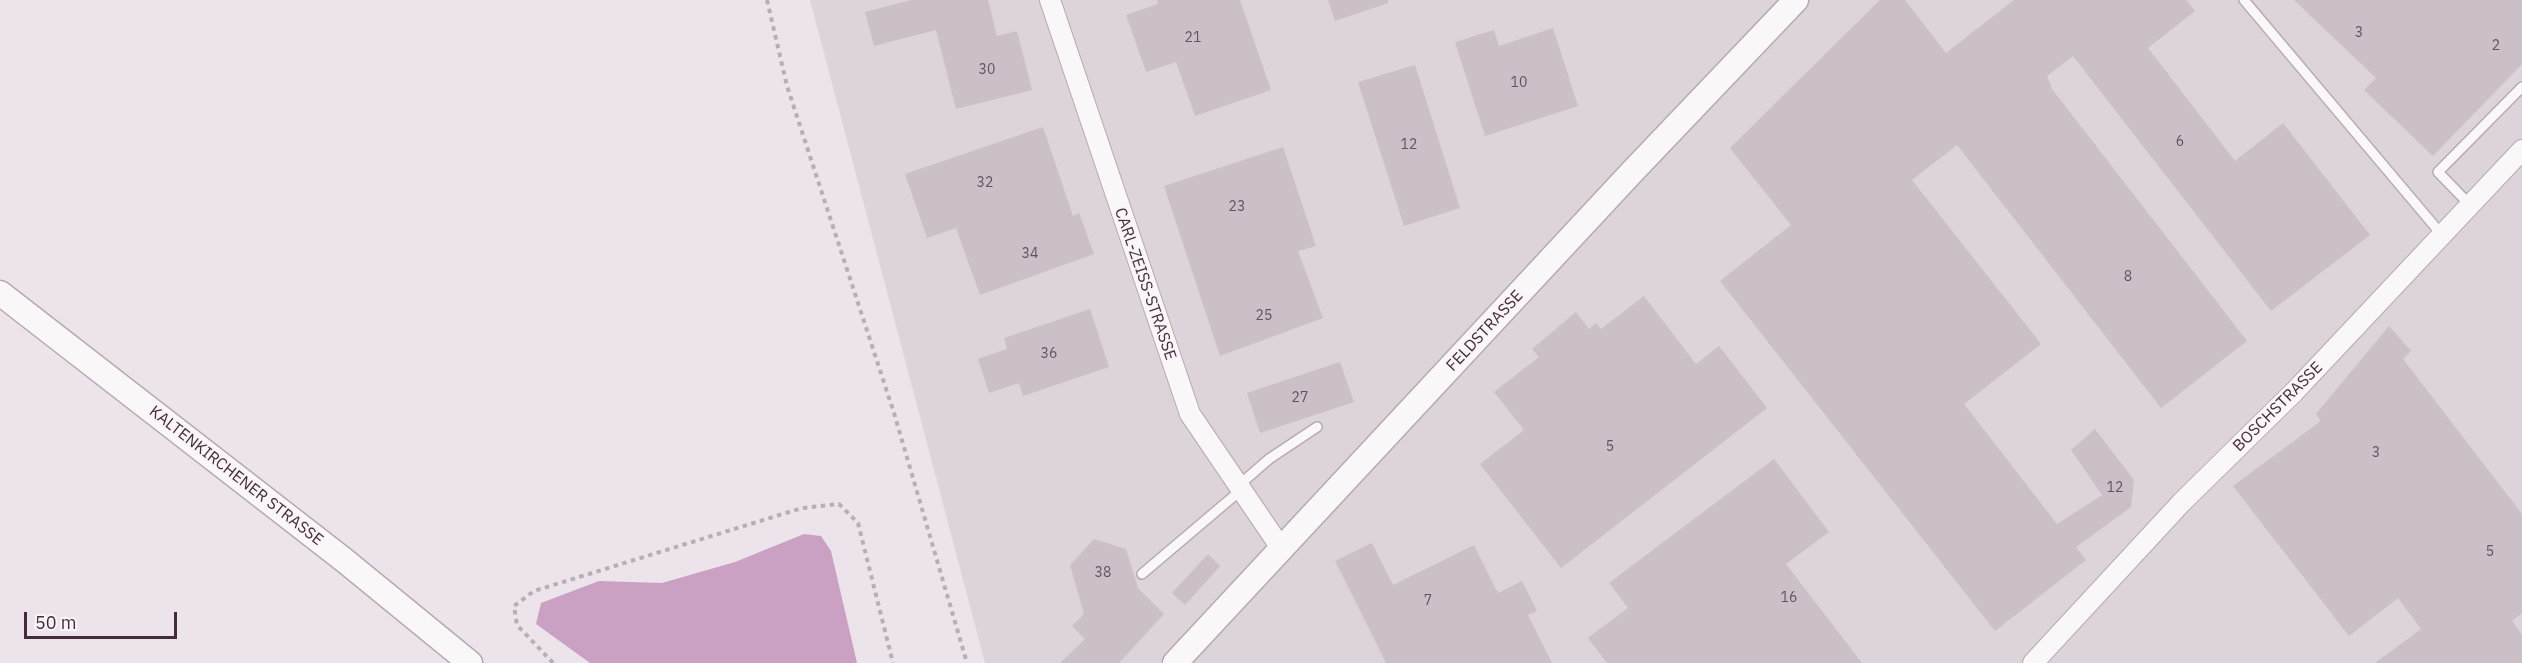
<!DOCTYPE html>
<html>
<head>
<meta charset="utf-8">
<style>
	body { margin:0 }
	#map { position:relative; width:2522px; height:663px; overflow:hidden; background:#ece4ea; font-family:"IBM Plex Sans",sans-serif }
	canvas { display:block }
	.scale { position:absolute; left:24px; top:612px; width:153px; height:27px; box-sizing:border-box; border:3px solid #442c3d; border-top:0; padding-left:8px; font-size:18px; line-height:21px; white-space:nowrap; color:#442c3d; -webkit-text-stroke:4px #f9f4f8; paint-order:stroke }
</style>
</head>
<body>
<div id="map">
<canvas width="2522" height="663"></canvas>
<div class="scale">50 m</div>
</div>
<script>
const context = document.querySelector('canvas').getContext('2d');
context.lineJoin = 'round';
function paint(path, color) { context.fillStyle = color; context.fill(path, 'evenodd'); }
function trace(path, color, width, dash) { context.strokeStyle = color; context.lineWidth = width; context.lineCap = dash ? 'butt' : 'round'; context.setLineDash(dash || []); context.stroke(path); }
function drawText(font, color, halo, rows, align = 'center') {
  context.font = font + ' "IBM Plex Sans",sans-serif'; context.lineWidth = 4.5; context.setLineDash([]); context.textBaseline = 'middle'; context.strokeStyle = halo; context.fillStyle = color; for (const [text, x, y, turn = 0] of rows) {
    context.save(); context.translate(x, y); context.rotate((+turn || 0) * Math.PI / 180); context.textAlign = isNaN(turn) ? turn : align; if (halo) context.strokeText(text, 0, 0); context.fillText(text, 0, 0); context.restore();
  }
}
const built = new Path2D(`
	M 810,0 L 2522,0 L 2522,663 L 985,663 Z`);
const water = new Path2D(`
	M 804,534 L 821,536 L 831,551 L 857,663 L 590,663 L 536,624 L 541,603 L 599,581 L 662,583 L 735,562 Z`);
const building = new Path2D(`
	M 911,0 L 988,0 L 997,36 L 1017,31 L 1032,90 L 956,109 L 936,30 L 874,46 L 865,12 Z
	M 1157,0 L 1240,0 L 1271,90 L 1195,116 L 1176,62 L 1146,72 L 1126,15 L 1158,4 Z
	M 1328,0 L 1388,0 L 1388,3 L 1335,21 Z
	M 1880,0 L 1905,0 L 1946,53 L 2014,0 L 2186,0 L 2195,11 L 2148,48 L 2235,161 L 2283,123 L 2370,235 L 2271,311 L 2073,56 L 2047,76 L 2052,89 L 2247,341 L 2161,408 L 1957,145 L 1912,180 L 2041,344 L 1964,404 L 2057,524 L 2102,495 L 2071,450 L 2095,429 L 2134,480 L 2131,507 L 2076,547 L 2086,560 L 1995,631 L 1720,281 L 1791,225 L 1730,148 Z
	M 2294,0 L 2522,0 L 2522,64 L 2433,156 L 2364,90 L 2376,78 Z
	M 1553,28 L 1578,106 L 1485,136 L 1455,42 L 1494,30 L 1499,46 Z
	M 1415,65 L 1460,208 L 1404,226 L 1358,82 Z
	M 1043,127 L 1073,216 L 1079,213 L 1094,254 L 980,295 L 956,228 L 927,238 L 905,174 Z
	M 1283,147 L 1316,246 L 1298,251 L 1323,318 L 1220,356 L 1164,186 Z
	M 1644,296 L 1696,364 L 1719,346 L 1767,408 L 1561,568 L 1480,464 L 1524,430 L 1494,392 L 1539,357 L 1532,349 L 1576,312 L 1589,329 L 1596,323 L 1601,329 Z
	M 1090,309 L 1109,367 L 1023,396 L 1019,383 L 989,393 L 978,359 L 1007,349 L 1004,338 Z
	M 2389,326 L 2411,351 L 2403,359 L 2522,514 L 2522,613 L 2512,621 L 2522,635 L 2522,663 L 2375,663 L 2421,629 L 2398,598 L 2349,636 L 2233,486 L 2321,421 L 2316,414 Z
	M 1340,362 L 1354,402 L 1260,433 L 1247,393 Z
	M 1774,459 L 1829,532 L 1786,564 L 1862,663 L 1607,663 L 1588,638 L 1628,608 L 1609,583 Z
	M 1094,539 L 1126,549 L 1138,588 L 1164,614 L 1119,663 L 1060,663 L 1085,639 L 1072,626 L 1084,614 L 1070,565 Z
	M 1372,543 L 1393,585 L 1474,545 L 1498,593 L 1522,581 L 1537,611 L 1528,615 L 1552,663 L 1386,663 L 1335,561 Z
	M 1208,554 L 1220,566 L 1185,605 L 1172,593 Z`);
const path = new Path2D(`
	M 767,0 L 787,86 L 894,413 L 967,663
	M 553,663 L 517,625 L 514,606 L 534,591 L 802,508 L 839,504 L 858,523 L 893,663`);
const service = new Path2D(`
	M 2244,0 L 2442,235
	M 2470,205 L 2438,172 L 2522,87
	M 1238,486 L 1269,459 L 1317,427
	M 1142,574 L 1241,490`);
const minor = new Path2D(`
	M 1050,0 L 1190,414 L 1281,548
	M 2033,663 L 2182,502 L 2294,392 L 2522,150`);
const tertiary = new Path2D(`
	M 0,293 L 344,560 L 470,663
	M 1175,663 L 1632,172 L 1796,0`);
const numberNames = [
	["3",2359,33],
	["21",1193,38],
	["2",2496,46],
	["30",987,70],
	["10",1519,83],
	["6",2180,142],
	["12",1409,145],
	["32",985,183],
	["23",1237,207],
	["34",1030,254],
	["8",2128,277],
	["25",1264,316],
	["36",1049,354],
	["27",1300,398],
	["5",1610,447],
	["3",2376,453],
	["12",2115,488],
	["5",2490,552],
	["38",1103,573],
	["16",1789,598],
	["7",1428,601]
];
const streetNames = [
	["CARL-ZEISS-STRASSE",1145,284,71],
	["FELDSTRASSE",1485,331,-47],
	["BOSCHSTRASSE",2278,407,-45],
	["KALTENKIRCHENER STRASSE",236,476,38]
];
paint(built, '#ddd3da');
paint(water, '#caa1c3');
paint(building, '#cbbfc8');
trace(service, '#b6a9b3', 12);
trace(minor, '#b6a9b3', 22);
trace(tertiary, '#b6a9b3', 27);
trace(path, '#b8aeb5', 4, [4.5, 4.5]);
trace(service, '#faf7f9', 9);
trace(minor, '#faf7f9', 20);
trace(tertiary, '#faf7f9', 24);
drawText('14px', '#665160', null, numberNames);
drawText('16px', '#442c3d', '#f9f4f8', streetNames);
</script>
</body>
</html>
